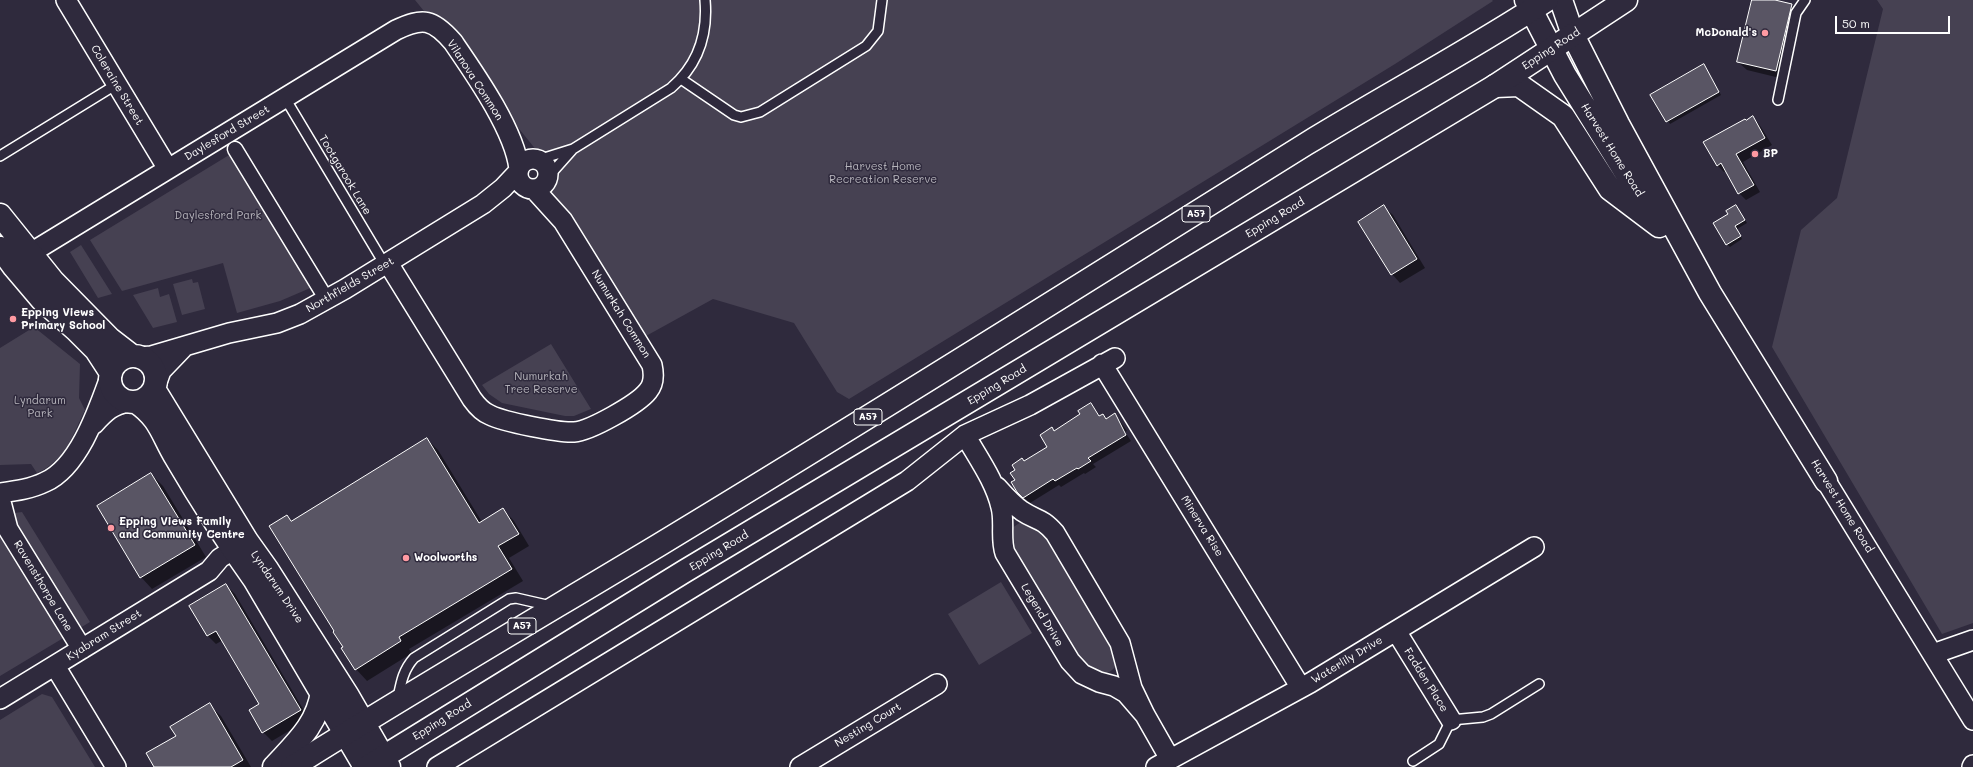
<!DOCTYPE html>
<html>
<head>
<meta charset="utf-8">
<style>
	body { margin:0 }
	#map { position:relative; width:1973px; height:767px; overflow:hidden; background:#2f2a3d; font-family:Mali,sans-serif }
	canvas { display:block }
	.scale { position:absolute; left:1835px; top:16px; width:115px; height:18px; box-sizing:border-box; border:2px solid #fff; border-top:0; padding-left:5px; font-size:12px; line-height:14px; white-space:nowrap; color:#fff; -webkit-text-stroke:3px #2f2a3d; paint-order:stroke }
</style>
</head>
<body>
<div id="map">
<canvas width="1973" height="767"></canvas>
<div class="scale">50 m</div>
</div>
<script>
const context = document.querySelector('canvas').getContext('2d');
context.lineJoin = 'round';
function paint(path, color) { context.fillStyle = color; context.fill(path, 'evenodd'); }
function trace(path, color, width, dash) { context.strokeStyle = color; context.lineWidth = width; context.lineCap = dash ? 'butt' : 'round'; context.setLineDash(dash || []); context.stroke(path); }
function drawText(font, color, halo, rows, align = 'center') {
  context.font = font + ' Mali,sans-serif'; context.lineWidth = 3; context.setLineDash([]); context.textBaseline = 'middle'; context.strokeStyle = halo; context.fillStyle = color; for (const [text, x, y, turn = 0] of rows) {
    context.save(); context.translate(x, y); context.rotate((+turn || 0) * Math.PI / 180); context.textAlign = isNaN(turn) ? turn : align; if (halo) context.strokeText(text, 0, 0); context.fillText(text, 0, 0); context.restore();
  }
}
const green = new Path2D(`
	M 415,0 L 1492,0 L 1493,1 L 1395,64 L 849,399 L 837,392 L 794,323 L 713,299 L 646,336 L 547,186 L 551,174 L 537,151 Z
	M 1877,0 L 1973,0 L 1973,623 L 1942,634 L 1772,347 L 1801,230 L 1837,198 L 1883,9 Z
	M 234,152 L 315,286 L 280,301 L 237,313 L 223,263 L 122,291 L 90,240 Z
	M 81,245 L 112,294 L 98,298 L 70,252 Z
	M 192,279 L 193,283 L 198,282 L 205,309 L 182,315 L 173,284 Z
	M 158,288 L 160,297 L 169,294 L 177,322 L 153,328 L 133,295 Z
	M 34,327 L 80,364 L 79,398 L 85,410 C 72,436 66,460 37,473 L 31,464 L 0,465 L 0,348 Z
	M 551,344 L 591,409 L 574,416 L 565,416 L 502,403 L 489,394 L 482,385 Z
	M 22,512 L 90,622 L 0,676 L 0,515 Z
	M 1024,520 L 1040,524 L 1113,641 L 1118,663 C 1108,678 1101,674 1086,669 L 1012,555 L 1012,528 Z
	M 1001,582 L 1032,633 L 979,665 L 948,614 Z
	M 42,694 L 52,697 L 95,767 L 0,767 L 0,720 Z`);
const shadow = new Path2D(`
	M 1753,0 L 1771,0 L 1791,5 L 1800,14 L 1784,79 L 1747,70 L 1738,62 Z
	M 1706,68 L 1721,95 L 1670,124 L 1652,95 Z
	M 1753,118 L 1759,124 L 1772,145 L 1743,162 L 1760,192 L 1746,200 L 1739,193 L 1726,171 L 1724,172 L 1717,165 L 1746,121 Z
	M 1736,206 L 1747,223 L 1737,229 L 1742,239 L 1730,247 L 1727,244 L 1729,215 Z
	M 1384,207 L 1393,215 L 1425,268 L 1400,283 L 1392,274 Z
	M 1091,405 L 1100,416 L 1103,415 L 1107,419 L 1115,414 L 1127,431 L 1125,432 L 1131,441 L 1093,464 L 1096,467 L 1085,474 L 1084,473 L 1061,487 L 1059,485 L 1030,503 L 1024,498 L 1016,480 L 1024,462 L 1048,447 L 1052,429 L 1055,432 L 1081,415 Z
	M 427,439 L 438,450 L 482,522 L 503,509 L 514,521 L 529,546 L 509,558 L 523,581 L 409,649 L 412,653 L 367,681 L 356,669 L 344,647 L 287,516 L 292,521 Z
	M 151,474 L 163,486 L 206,557 L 152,589 L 141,577 Z
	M 226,585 L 235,594 L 309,719 L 272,741 L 263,732 L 261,705 L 223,640 L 216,644 L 207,635 Z
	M 209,705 L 221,716 L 251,767 L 156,767 L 177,736 Z`);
const building = new Path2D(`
	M 1752,0 L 1775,0 L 1792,4 L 1776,71 L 1737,62 Z
	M 1704,64 L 1719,92 L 1666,122 L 1650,95 Z
	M 1753,116 L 1765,138 L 1736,154 L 1754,185 L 1738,194 L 1721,163 L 1717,166 L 1703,142 L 1745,119 L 1746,120 Z
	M 1384,205 L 1417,259 L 1391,275 L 1358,222 Z
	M 1736,205 L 1745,220 L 1735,226 L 1741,236 L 1726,245 L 1713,223 L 1728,214 L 1726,211 Z
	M 1091,403 L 1099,416 L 1103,414 L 1106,419 L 1115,413 L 1126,435 L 1088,458 L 1091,461 L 1078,469 L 1077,468 L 1055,481 L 1053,479 L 1023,498 L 1017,492 L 1011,482 L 1015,480 L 1010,473 L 1015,470 L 1012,465 L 1022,458 L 1024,461 L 1047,447 L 1040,435 L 1052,427 L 1054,431 L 1080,414 L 1078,411 Z
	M 427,438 L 479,523 L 503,508 L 519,534 L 498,546 L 512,569 L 399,637 L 401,641 L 355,670 L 341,648 L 343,647 L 333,632 L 334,631 L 269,526 L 287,515 L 291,521 Z
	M 151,473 L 195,545 L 140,578 L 97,506 Z
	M 226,584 L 301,710 L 262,733 L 249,710 L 259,704 L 216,631 L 207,636 L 189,606 Z
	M 210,703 L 243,760 L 231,767 L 154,767 L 146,753 L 176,736 L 170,727 Z`);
const service = new Path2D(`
	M 681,79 L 734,115 L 741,117 L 760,112 L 866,46 L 878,31 L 882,0
	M 285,98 L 385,265
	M 1778,100 L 1796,13 L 1805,0
	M 0,156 L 117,84
	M 538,160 L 573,149 L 671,88 C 698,65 708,35 705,0
	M 548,177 L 572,150
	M 398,698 C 401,683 403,670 414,658 L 509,599 L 516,598 L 551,606
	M 1413,761 L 1439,744 L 1451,720 L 1483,717 L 1491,714 L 1539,684`);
const pedestrian = new Path2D(`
	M 235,149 L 327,300`);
const minor = new Path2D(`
	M 66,0 L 168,169
	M518 174a15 15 0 1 1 30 0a15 15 0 1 1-30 0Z
	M 29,254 L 396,30 C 423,17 433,19 453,42 C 475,74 515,131 519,169
	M 388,263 L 472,399 C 477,406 482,412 490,415 C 504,422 559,433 574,432 C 590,431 638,404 648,391 C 654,384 654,374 652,365 L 563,221 L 534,189
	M 140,357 L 151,356 L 229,333 L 277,323 L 300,314 L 345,289 L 483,204 L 503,188 L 518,172
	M 1102,364 L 1301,688
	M 156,385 L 161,371 L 184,347
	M 94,424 C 106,411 112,405 129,402
	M 965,435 C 978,458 995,481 1001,507 C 1005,522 1000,539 1005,553 L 1070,661 L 1082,674 L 1099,682 L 1114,686 L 1126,693 L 1145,715
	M 1826,481 L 1973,720
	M 997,487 C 1005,496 1012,504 1022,511 C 1037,521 1041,517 1055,533 L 1120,643 L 1132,688 L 1145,715 L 1170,759
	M 0,493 C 15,491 31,489 45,482 C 79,467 98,410 110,377
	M 0,498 L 8,529 L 82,649
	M 1396,631 L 1451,720
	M 1933,654 L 1973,640
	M 55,666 L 116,767
	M 0,699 L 209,571 L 220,558 L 233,550
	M 437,767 L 907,481 L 965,435 L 1030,405 L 1115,358
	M 800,767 L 937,684
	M 1156,767 L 1310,683 L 1534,547
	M 1972,767 L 1973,765`);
const tertiary = new Path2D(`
	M 1526,0 L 1565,75 L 1647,207
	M 1561,0 L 1573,35 L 1618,124 L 1710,293 L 1826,481
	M 1495,86 L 1519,85 L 1563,116 L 1610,189 L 1659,226
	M 0,215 L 53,281 L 110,339 L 132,356
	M 0,248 L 14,267 L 42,300 L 76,330 L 96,350 L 111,373
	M110 379a23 23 0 1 1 46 0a23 23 0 1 1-46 0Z
	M 154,389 L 247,541 L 267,569 L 348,696 L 389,767
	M 136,402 C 160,418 162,435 176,458 C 200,499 226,540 254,579 L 365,767
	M 274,767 C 296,743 318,724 322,691`);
const primary = new Path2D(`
	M 292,767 C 413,691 536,619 659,545 C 876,414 1091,278 1306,144 C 1386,95 1469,51 1547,0
	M 367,767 L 685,571 L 1495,86 L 1626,0`);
const markers = [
	[1765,33,4,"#ff9aa2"],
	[1755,154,4,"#ff9aa2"],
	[13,319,4,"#ff9aa2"],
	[111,528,4,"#ff9aa2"],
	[406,558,4,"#ff9aa2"]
];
const shields = [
	[1196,214,28],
	[868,417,28],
	[522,626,28]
];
const shieldNames = [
	["A57",1196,214],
	["A57",868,417],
	["A57",522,626]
];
const poiNames = [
	["McDonald's",1757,33,"right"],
	["BP",1763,154],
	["Epping Views",21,313],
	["Primary School",21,326],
	["Epping Views Family",119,522],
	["and Community Centre",119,535],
	["Woolworths",414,558]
];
const streetNames = [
	["Epping Road",1551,49,-33],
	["Vilanova Common",475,80,57],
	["Coleraine Street",117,85,59],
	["Daylesford Street",227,133,-31],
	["Harvest Home Road",1612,150,58],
	["Tootgarook Lane",345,175,59],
	["Epping Road",1275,218,-31],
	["Northfields Street",350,285,-30],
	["Numurkah Common",621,314,58],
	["Epping Road",997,385,-31],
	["Harvest Home Road",1842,506,58],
	["Minerva Rise",1202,526,58],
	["Epping Road",719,551,-31],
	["Ravensthorpe Lane",43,586,59],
	["Lyndarum Drive",277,587,56],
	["Legend Drive",1042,615,59],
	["Kyabram Street",104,635,-32],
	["Waterlily Drive",1347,660,-31],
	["Fadden Place",1426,680,58],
	["Epping Road",442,720,-32],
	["Nesting Court",868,725,-31]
];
const parkNames = [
	["Harvest Home",883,167],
	["Recreation Reserve",883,180],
	["Daylesford Park",218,216],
	["Numurkah",541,377],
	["Tree Reserve",541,390],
	["Lyndarum",40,401],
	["Park",40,414]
];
paint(green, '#464152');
paint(shadow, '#0007');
paint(building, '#595564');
trace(building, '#fff', 1);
trace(service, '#fff', 12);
trace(pedestrian, '#fff', 17);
trace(minor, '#fff', 22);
trace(tertiary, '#fff', 25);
trace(primary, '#fff', 25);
trace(service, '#2f2a3d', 9);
trace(pedestrian, '#2f2a3d', 14);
trace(minor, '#2f2a3d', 19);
trace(tertiary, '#2f2a3d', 22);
trace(primary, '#2f2a3d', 22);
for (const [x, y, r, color] of markers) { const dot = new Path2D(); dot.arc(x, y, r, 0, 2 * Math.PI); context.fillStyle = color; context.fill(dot); trace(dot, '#2f2a3d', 1.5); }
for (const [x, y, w] of shields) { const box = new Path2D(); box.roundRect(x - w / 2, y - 8, w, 16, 3); context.fillStyle = '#2f2a3d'; context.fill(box); trace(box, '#fff', 1); }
drawText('bold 10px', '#fff', null, shieldNames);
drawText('bold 11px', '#fff', '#2f2a3d', poiNames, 'left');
drawText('11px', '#fff', '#2f2a3d', streetNames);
drawText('11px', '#b5b3ba', '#2f2a3d', parkNames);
</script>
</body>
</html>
